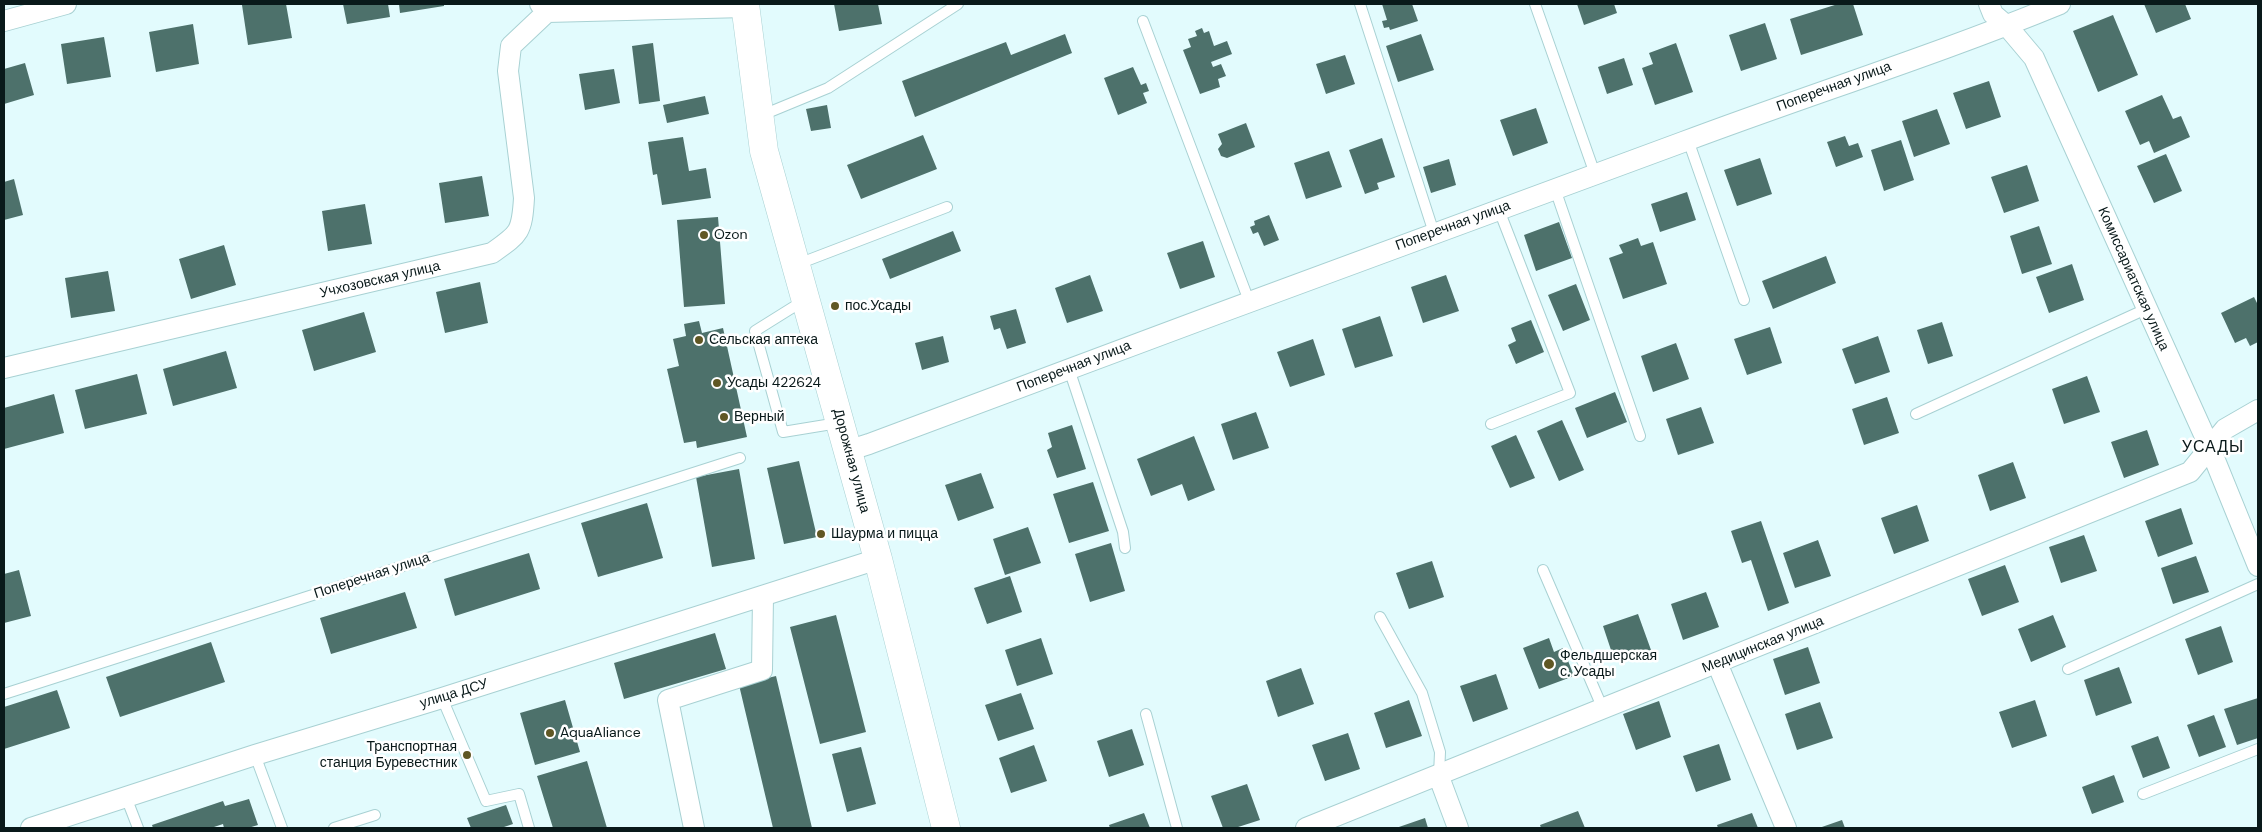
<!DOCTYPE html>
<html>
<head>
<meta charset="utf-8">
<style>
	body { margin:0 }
	#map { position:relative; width:2262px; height:832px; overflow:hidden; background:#e2fbfd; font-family:"DM Sans",sans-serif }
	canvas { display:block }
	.frame { position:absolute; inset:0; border:5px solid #09191a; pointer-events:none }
</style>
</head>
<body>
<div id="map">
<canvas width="2262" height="832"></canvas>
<div class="frame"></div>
</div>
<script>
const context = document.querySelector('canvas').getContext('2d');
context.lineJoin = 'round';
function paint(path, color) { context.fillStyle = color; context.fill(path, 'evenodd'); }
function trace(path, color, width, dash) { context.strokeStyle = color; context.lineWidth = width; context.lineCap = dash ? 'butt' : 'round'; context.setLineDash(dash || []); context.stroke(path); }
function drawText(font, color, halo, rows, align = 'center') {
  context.font = font + ' "DM Sans",sans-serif'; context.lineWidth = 5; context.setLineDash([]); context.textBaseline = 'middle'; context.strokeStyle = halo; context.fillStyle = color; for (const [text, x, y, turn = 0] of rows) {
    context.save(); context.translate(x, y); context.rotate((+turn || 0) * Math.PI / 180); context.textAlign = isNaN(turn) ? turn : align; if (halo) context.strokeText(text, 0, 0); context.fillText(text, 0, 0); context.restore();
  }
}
const building = new Path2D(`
	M 250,4 L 286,4 L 292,38 L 248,45 L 242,5 Z
	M 343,4 L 388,4 L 390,17 L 347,24 Z
	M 399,4 L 444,4 L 444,6 L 400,13 Z
	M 834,4 L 878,4 L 882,24 L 839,31 Z
	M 1382,4 L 1412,4 L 1418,21 L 1390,30 L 1389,27 L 1384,28 L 1382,21 L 1387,20 Z
	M 1577,4 L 1614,4 L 1617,13 L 1584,25 Z
	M 1838,4 L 1853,4 L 1863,35 L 1801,55 L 1790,19 Z
	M 2144,4 L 2185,4 L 2191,19 L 2156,33 Z
	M 2113,15 L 2138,75 L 2098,92 L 2073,31 Z
	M 1765,23 L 1777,59 L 1741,71 L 1729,35 Z
	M 193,24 L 199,64 L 156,72 L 149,32 Z
	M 1202,28 L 1204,33 L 1209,31 L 1214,46 L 1227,41 L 1232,54 L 1211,62 L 1213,67 L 1221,64 L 1226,76 L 1218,79 L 1220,87 L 1200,94 L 1183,50 L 1191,47 L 1188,39 L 1197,36 L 1195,31 Z
	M 1065,34 L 1072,53 L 915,117 L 902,81 L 1006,42 L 1011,55 Z
	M 1421,34 L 1434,70 L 1398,82 L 1386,46 Z
	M 104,37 L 111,77 L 67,84 L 61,44 Z
	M 653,43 L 660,101 L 639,104 L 632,46 Z
	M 1676,43 L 1693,92 L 1655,105 L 1642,68 L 1653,64 L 1649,53 Z
	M 1345,55 L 1355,84 L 1326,94 L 1316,64 Z
	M 1624,58 L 1633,85 L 1607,94 L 1598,67 Z
	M 25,63 L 34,95 L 4,104 L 4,69 Z
	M 1133,67 L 1141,85 L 1146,83 L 1149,91 L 1143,93 L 1147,103 L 1118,115 L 1104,78 Z
	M 614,69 L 620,103 L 585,110 L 579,74 Z
	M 1989,81 L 2001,117 L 1966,129 L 1953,93 Z
	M 2162,95 L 2173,119 L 2181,116 L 2190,137 L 2154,153 L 2149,141 L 2140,145 L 2125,111 Z
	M 705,96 L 709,114 L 667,123 L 663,105 Z
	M 827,105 L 831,128 L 811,131 L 806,109 Z
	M 1536,108 L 1548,143 L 1513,156 L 1500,120 Z
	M 1937,109 L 1950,144 L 1914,157 L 1902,121 Z
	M 1246,123 L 1255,147 L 1227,158 L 1221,156 L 1218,149 L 1222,144 L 1218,134 Z
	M 923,135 L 937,169 L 861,199 L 847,165 Z
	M 1845,136 L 1849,146 L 1858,143 L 1863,157 L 1836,167 L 1827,142 Z
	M 683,137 L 689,171 L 706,168 L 711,198 L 662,205 L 657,174 L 653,175 L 648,142 Z
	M 1382,138 L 1395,177 L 1377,183 L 1379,189 L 1365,194 L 1349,150 Z
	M 1901,140 L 1914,180 L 1884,191 L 1871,150 Z
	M 1329,151 L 1342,187 L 1306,199 L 1294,163 Z
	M 2166,154 L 2182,191 L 2154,203 L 2137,166 Z
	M 1760,158 L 1772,194 L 1737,206 L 1724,170 Z
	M 1449,159 L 1456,185 L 1431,193 L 1423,167 Z
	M 2027,165 L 2039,201 L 2004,213 L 1991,177 Z
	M 482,176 L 489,216 L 445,223 L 439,183 Z
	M 14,179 L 23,215 L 4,220 L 4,182 Z
	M 1687,192 L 1696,220 L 1660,232 L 1651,204 Z
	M 365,204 L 372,244 L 328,251 L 322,211 Z
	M 1269,215 L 1279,240 L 1264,246 L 1258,232 L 1253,234 L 1250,227 L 1255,225 L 1254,221 Z
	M 718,217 L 725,304 L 684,307 L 677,220 Z
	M 1559,222 L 1572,258 L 1536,271 L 1524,235 Z
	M 2039,226 L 2052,264 L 2022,274 L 2010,236 Z
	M 953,231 L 961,251 L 890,279 L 882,259 Z
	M 1638,238 L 1641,246 L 1653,242 L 1667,284 L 1623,299 L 1609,258 L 1623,253 L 1619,245 Z
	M 1203,241 L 1215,277 L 1180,289 L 1167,253 Z
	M 224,245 L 236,285 L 191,299 L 179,259 Z
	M 1826,256 L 1836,283 L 1773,309 L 1762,281 Z
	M 2072,264 L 2084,300 L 2049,313 L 2036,277 Z
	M 108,271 L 115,311 L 71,318 L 65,278 Z
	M 1090,275 L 1103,311 L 1067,323 L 1055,288 Z
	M 1446,275 L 1459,311 L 1423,323 L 1411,287 Z
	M 480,282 L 488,323 L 445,333 L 436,292 Z
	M 1576,284 L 1590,320 L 1563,331 L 1548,295 Z
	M 2254,297 L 2258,305 L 2258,342 L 2250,346 L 2246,338 L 2235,343 L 2221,313 Z
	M 1016,309 L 1026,343 L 1007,349 L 1000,328 L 994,330 L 990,316 Z
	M 364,312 L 376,352 L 314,371 L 302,330 Z
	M 1380,316 L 1393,356 L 1355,368 L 1342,329 Z
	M 1531,320 L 1544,352 L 1516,364 L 1508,345 L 1516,341 L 1511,328 Z
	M 699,321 L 702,333 L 723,328 L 747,437 L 697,448 L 696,441 L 684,443 L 667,369 L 679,366 L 673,339 L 686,336 L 684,324 Z
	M 1942,322 L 1953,356 L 1928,364 L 1917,330 Z
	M 1770,327 L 1782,363 L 1747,375 L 1734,339 Z
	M 943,336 L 949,362 L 922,370 L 915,343 Z
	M 1878,336 L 1890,372 L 1855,384 L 1842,349 Z
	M 1313,339 L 1325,375 L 1290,387 L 1277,352 Z
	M 1676,343 L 1689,379 L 1653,392 L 1641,356 Z
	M 226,351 L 237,388 L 173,406 L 163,369 Z
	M 137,374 L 147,414 L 85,429 L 75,390 Z
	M 2087,376 L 2100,412 L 2064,424 L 2052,389 Z
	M 1615,392 L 1627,422 L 1587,438 L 1575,408 Z
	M 54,394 L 64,433 L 4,449 L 4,408 Z
	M 1887,397 L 1899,433 L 1864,445 L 1852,409 Z
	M 1701,407 L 1714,443 L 1678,455 L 1666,419 Z
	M 1256,412 L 1269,448 L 1233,460 L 1221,424 Z
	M 1562,420 L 1584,470 L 1559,481 L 1537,431 Z
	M 1072,425 L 1086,469 L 1057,478 L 1047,450 L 1052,447 L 1048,433 Z
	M 2147,430 L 2159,465 L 2124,478 L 2111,442 Z
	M 1516,435 L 1535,478 L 1510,488 L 1491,446 Z
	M 1194,436 L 1215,490 L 1188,501 L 1182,484 L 1151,496 L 1137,459 Z
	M 799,461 L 817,537 L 784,544 L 767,468 Z
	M 2013,462 L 2026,498 L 1990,511 L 1978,475 Z
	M 739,469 L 755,559 L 712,567 L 696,477 Z
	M 981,473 L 994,508 L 958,521 L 945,485 Z
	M 1093,482 L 1109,531 L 1069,543 L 1053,494 Z
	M 647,503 L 663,558 L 598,577 L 581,523 Z
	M 1917,505 L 1929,541 L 1894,554 L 1881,518 Z
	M 2181,508 L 2193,544 L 2158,557 L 2145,521 Z
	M 1761,521 L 1789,603 L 1768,611 L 1751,560 L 1742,563 L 1731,531 Z
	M 1028,527 L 1041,563 L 1005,575 L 993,539 Z
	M 2084,535 L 2097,571 L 2061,583 L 2049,547 Z
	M 1818,540 L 1831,576 L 1795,588 L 1783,553 Z
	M 1111,543 L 1125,591 L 1090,602 L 1075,554 Z
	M 529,553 L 540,589 L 455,616 L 444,579 Z
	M 2196,556 L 2209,592 L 2173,604 L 2161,568 Z
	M 1432,561 L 1444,597 L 1409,609 L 1396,573 Z
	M 2005,565 L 2019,602 L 1982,616 L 1968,579 Z
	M 19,570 L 31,616 L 4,623 L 4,574 Z
	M 1010,576 L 1022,612 L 987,624 L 974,588 Z
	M 405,592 L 417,628 L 331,654 L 320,618 Z
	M 1706,592 L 1719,627 L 1683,640 L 1671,604 Z
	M 1638,614 L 1651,650 L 1615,662 L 1603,626 Z
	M 836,615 L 866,732 L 820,744 L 790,627 Z
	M 2053,615 L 2066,647 L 2031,662 L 2018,629 Z
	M 2221,626 L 2233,662 L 2198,675 L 2185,639 Z
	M 715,633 L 726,669 L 624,699 L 614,663 Z
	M 1041,638 L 1053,674 L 1017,686 L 1005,650 Z
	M 1549,638 L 1554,652 L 1563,648 L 1574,676 L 1539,689 L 1523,648 Z
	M 211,642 L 225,682 L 120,717 L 106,677 Z
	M 1808,647 L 1820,683 L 1785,695 L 1773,659 Z
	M 2119,667 L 2132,703 L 2096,716 L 2084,680 Z
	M 1301,668 L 1314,704 L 1278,717 L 1266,681 Z
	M 1496,674 L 1508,709 L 1473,722 L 1460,686 Z
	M 776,676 L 812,828 L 773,828 L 739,685 Z
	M 57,690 L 70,728 L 4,749 L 4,707 Z
	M 1021,693 L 1034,729 L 998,741 L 985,705 Z
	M 2258,698 L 2258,738 L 2237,745 L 2224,709 Z
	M 565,700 L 580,752 L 535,765 L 520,713 Z
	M 1409,700 L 1422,736 L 1386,748 L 1374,713 Z
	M 2035,700 L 2047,736 L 2012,748 L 1999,712 Z
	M 1659,701 L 1671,737 L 1636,750 L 1623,714 Z
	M 1820,702 L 1833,738 L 1797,750 L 1785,714 Z
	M 2214,715 L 2226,747 L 2199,757 L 2187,725 Z
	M 1132,729 L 1144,765 L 1109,777 L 1097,741 Z
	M 1348,733 L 1360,769 L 1325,781 L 1312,745 Z
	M 2158,736 L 2170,768 L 2143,778 L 2131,746 Z
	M 1719,744 L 1731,780 L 1696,792 L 1683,756 Z
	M 1034,745 L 1047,781 L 1011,793 L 999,758 Z
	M 861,747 L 876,804 L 847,812 L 832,754 Z
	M 587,761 L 607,828 L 553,828 L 537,776 Z
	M 2114,775 L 2124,802 L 2092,814 L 2082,787 Z
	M 1247,784 L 1260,820 L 1235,828 L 1223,828 L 1211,796 Z
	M 249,799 L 258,825 L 248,828 L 224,828 L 223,824 L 211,828 L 153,828 L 152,825 L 223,801 L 225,806 Z
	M 506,805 L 513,824 L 501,828 L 471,828 L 467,818 Z
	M 1578,811 L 1585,828 L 1541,828 L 1540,825 Z
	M 1144,813 L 1150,828 L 1110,828 L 1109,825 Z
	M 1752,813 L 1758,828 L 1718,828 L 1717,825 Z
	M 1425,818 L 1428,828 L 1396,828 Z
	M 1842,820 L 1845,828 L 1819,828 Z`);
const lane = new Path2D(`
	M 1360,4 L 1434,233
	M 1535,4 L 1595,174
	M 1143,21 L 1249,301
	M 760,116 L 828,88 L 958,4
	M 1688,140 L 1744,300
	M 1555,189 L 1640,436
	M 798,264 L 947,207
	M 803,301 L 755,331 L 783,432 L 838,423
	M 1069,369 L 1123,532 L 1125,548
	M 1916,414 L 2146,309
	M 1491,424 L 1570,393 L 1499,210
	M 1543,570 L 1603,709
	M 1380,617 L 1422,693 L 1440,752 L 1439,775
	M 2068,669 L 2258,584
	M 4,694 L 740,458
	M 442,698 L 486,801 L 519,794 L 529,828
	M 1146,714 L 1177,828
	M 255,755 L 282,828
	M 2143,794 L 2258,749
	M 126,797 L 138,828
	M 334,828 L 375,815`);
const street = new Path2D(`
	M 540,4 L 547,12 L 745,7
	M 1989,4 L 1993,14 L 2007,26 L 2034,58 L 2210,448 L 2258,566
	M 4,21 L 66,4
	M 4,368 L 492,253 C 519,234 522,233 524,198 L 508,71 L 511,46 L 547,12
	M 847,451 L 869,444 C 1140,342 1411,242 1683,142 C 1808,95 1936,55 2060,4
	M 1717,663 L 1786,828
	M 1439,777 L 1458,828
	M 31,828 L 255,755 L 442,698 L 878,559
	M 694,828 L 668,700 L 762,670 L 763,596
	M 1306,828 L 2190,472 L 2225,429 L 2258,410`);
const secondary = new Path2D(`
	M 745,4 L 764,151 L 878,559 L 946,828`);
const markers = [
	[704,235,5,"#605724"],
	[835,306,5,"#605724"],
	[699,340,5,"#605724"],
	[717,383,5,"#605724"],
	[724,417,5,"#605724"],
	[821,534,5,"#605724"],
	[1549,664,6,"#605724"],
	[550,733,5,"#605724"],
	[467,755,5,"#605724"]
];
const streetNames = [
	["Поперечная улица",1834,87,-20],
	["Поперечная улица",1453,226,-20],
	["Комиссариатская улица",2133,279,66],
	["Учхозовская улица",380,280,-13],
	["Поперечная улица",1074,367,-21],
	["Дорожная улица",851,461,75],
	["Поперечная улица",372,576,-18],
	["Медицинская улица",1763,645,-22],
	["улица ДСУ",454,694,-17]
];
const poiNames = [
	["Ozon",714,235],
	["пос.Усады",845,306],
	["Сельская аптека",709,340],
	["Усады 422624",727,383],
	["Верный",734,417],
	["Шаурма и пицца",831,534],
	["Фельдшерская",1560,656],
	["с. Усады",1560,672],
	["AquaAliance",560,733],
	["Транспортная",457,747,"right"],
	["станция Буревестник",457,763,"right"]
];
const quarterNames = [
	["УСАДЫ",2213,448]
];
paint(building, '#4d716b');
trace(lane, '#a8d1d3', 12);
trace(street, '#a8d1d3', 22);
trace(secondary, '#a8d1d3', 29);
trace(lane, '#fff', 10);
trace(street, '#fff', 20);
trace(secondary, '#fff', 28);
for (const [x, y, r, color] of markers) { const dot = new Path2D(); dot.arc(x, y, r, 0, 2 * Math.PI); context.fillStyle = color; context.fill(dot); trace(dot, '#fff', 2); }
drawText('14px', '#09191a', '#fff', streetNames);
drawText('14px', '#09191a', '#fff', poiNames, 'left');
context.letterSpacing = '1px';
drawText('16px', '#09191a', '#fff', quarterNames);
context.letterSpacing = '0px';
</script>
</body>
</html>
